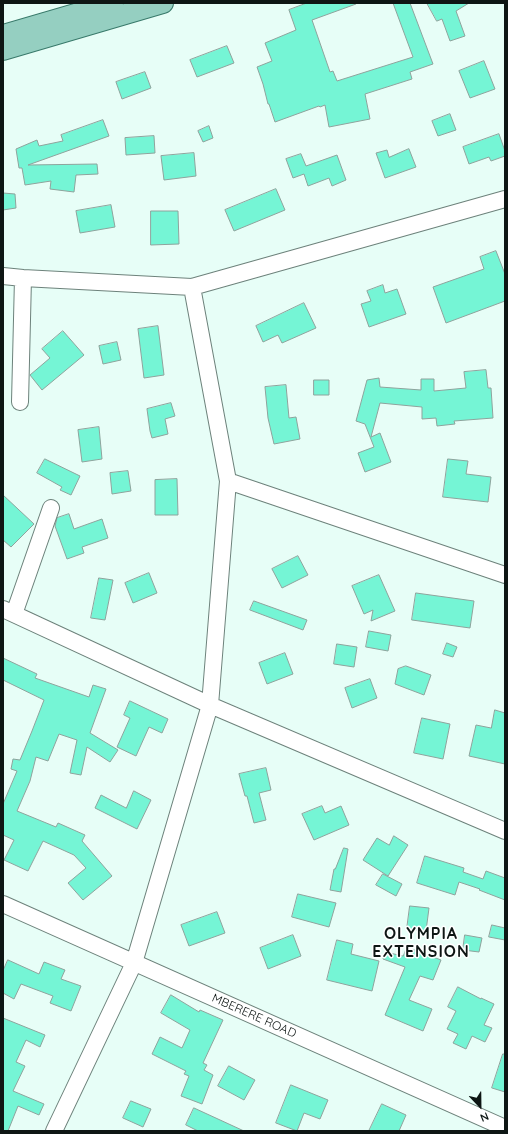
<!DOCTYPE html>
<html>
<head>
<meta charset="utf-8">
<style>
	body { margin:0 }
	#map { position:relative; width:508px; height:1134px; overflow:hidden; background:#e7fef7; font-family:Quicksand,sans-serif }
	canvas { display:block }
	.frame { position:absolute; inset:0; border:4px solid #0e1614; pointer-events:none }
	.north { position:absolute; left:460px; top:1086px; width:40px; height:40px; -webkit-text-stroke:3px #fff; paint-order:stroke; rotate:158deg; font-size:11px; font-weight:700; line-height:16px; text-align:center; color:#0e1614 }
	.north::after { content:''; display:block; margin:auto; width:14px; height:18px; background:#0e1614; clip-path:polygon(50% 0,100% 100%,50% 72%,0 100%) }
</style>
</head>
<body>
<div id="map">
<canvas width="508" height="1134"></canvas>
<div class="frame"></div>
<div class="north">N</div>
</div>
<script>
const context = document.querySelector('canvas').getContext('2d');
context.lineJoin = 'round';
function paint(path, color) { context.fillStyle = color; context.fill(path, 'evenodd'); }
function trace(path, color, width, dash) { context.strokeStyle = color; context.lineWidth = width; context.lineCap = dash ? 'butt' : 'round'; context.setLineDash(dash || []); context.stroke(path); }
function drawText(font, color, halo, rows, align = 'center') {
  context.font = font + ' Quicksand,sans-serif'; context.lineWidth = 3; context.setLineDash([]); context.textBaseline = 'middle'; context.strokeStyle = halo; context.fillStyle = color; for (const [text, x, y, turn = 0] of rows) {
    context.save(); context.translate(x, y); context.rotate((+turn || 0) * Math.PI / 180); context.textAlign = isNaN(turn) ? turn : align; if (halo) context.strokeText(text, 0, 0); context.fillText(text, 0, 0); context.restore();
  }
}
const building = new Path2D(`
	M 307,3 L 355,3 L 356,4 L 312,20 L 330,72 L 333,71 L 337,81 L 413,57 L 393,3 L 410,3 L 433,64 L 410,72 L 412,79 L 365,94 L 370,119 L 329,127 L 325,105 L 320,107 L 319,106 L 275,122 L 269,104 L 268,104 L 263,84 L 257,67 L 272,61 L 265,43 L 296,30 L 289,10 Z
	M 427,3 L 469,3 L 456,11 L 465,36 L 450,41 L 442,19 L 437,21 Z
	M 227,46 L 234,63 L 197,77 L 190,60 Z
	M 484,61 L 495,89 L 470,98 L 459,71 Z
	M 145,72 L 151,88 L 122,99 L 116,82 Z
	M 450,114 L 456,130 L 438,136 L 432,121 Z
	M 103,120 L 109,136 L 28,165 L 97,164 L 98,174 L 76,175 L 74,192 L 50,189 L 51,181 L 25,185 L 22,168 L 19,168 L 16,149 L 37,140 L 39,146 L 63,141 L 61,135 Z
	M 209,126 L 213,138 L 203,142 L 198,131 Z
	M 499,134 L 505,151 L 505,156 L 491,161 L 489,157 L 469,164 L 463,147 Z
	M 154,136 L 155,153 L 126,155 L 125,138 Z
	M 409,149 L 416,167 L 385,178 L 376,153 L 387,150 L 389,157 Z
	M 194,153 L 196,176 L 164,180 L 161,156 Z
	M 301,154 L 306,166 L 337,155 L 346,180 L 332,186 L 329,178 L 308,186 L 304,174 L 293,178 L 286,159 Z
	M 276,189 L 285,210 L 234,231 L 225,210 Z
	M 3,193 L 15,194 L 16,208 L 3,210 Z
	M 111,205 L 115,227 L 80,233 L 76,211 Z
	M 151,211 L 178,211 L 179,244 L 151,245 Z
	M 496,251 L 505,274 L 505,301 L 446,323 L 433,287 L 484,269 L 480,257 Z
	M 383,285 L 385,293 L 397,289 L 406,314 L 369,327 L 361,304 L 371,301 L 367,291 Z
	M 304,303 L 316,328 L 282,343 L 278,335 L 263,342 L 256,326 Z
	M 158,326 L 164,375 L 144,378 L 138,329 Z
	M 63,331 L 84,355 L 42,390 L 30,375 L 50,358 L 42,349 Z
	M 117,342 L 121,360 L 103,364 L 99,346 Z
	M 486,370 L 488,388 L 491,388 L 493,418 L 454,421 L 455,424 L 437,426 L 436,418 L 422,419 L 422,407 L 380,403 L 371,437 L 380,433 L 391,462 L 365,472 L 358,453 L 374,447 L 365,424 L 356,421 L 367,380 L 379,378 L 380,387 L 421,390 L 421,379 L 434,379 L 434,391 L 466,388 L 464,372 Z
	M 314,380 L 329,380 L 329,395 L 314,395 Z
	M 286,385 L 289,418 L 296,417 L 300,439 L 274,444 L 268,418 L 265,387 Z
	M 171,403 L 175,416 L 165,419 L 168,434 L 152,438 L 150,431 L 147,409 Z
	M 99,427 L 102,459 L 82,462 L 78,430 Z
	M 45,459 L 80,476 L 71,495 L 60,490 L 62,487 L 37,473 Z
	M 448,459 L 468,461 L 466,474 L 491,477 L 488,502 L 443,497 Z
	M 128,471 L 131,491 L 112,494 L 110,473 Z
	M 177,479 L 178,515 L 155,515 L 155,480 Z
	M 3,495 L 34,524 L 11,547 L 3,540 Z
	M 69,514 L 74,529 L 102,519 L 108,538 L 82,547 L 84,553 L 67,559 L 55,526 L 57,518 Z
	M 298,556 L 308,575 L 282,588 L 272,569 Z
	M 149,573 L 157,593 L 133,603 L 125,583 Z
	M 379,575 L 395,611 L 371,621 L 373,610 L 364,614 L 352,586 Z
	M 99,578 L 113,580 L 105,620 L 91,618 Z
	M 416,593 L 474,601 L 470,628 L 412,620 Z
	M 254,601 L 307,620 L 303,630 L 250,610 Z
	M 369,631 L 391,635 L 388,651 L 366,647 Z
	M 447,643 L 457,647 L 453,657 L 443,654 Z
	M 337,644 L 357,647 L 354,667 L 334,664 Z
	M 285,653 L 293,674 L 267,684 L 259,663 Z
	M 3,658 L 37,674 L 35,678 L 89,697 L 93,685 L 106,689 L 90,733 L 118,750 L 110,762 L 87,747 L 81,775 L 70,773 L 77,740 L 59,734 L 48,761 L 36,757 L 30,781 L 17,811 L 56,827 L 58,823 L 85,835 L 82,841 L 112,876 L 83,900 L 68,883 L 86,868 L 74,855 L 43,841 L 28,871 L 4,860 L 14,840 L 3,835 L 3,804 L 17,771 L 11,769 L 13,759 L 20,760 L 32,731 L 44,700 L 3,680 Z
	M 406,666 L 431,675 L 424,695 L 395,684 L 398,669 Z
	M 370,679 L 377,698 L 352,708 L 345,688 Z
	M 130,701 L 168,719 L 162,733 L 149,727 L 136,756 L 117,747 L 130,718 L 124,715 Z
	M 495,710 L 505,713 L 505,764 L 469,756 L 476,725 L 491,728 Z
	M 422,718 L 450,724 L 443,759 L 414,753 Z
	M 266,768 L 271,790 L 259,793 L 266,820 L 254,823 L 247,796 L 245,796 L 239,774 Z
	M 134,791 L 151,800 L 137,829 L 95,808 L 101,795 L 126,808 Z
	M 322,806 L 325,813 L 341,806 L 349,825 L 314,840 L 302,814 Z
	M 394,836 L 408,845 L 388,876 L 363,860 L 377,838 L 389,845 Z
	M 344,848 L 348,849 L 341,892 L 330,890 L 334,869 L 335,869 Z
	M 425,856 L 464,868 L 463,872 L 483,879 L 486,871 L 505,878 L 505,900 L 479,890 L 480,889 L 459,882 L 455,895 L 417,883 Z
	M 383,874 L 402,884 L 396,896 L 376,885 Z
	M 298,894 L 336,903 L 329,927 L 292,917 Z
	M 410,906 L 429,908 L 426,931 L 407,929 Z
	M 217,912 L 225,933 L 189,946 L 181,925 Z
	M 492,925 L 505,928 L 505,940 L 489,937 Z
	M 293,935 L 301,956 L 268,969 L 260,948 Z
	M 465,935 L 482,938 L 479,952 L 463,950 Z
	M 337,940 L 353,944 L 351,954 L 379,961 L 372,991 L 327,980 Z
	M 407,947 L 441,960 L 433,980 L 420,976 L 409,1000 L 432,1009 L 423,1031 L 385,1015 L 405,967 L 383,959 L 385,952 L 403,956 Z
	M 8,960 L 39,974 L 44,962 L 65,970 L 61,979 L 81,986 L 71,1011 L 50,1003 L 53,996 L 21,984 L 14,999 L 3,993 L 3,971 Z
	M 458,987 L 481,999 L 481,998 L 494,1004 L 484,1025 L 492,1028 L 485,1042 L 472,1036 L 466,1049 L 453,1043 L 458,1034 L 447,1029 L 456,1011 L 448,1007 Z
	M 171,995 L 199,1012 L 200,1010 L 223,1020 L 203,1063 L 207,1065 L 204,1070 L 213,1075 L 202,1104 L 181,1096 L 189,1076 L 184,1074 L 186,1071 L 152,1054 L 160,1037 L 182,1048 L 190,1030 L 161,1013 Z
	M 3,1018 L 45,1035 L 40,1047 L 26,1040 L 16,1062 L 25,1066 L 13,1091 L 44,1104 L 39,1115 L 18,1106 L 8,1131 L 3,1131 Z
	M 503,1054 L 505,1054 L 505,1092 L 492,1088 Z
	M 229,1066 L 255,1080 L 244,1100 L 218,1086 Z
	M 291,1085 L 328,1100 L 320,1119 L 304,1113 L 297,1131 L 276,1123 Z
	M 131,1101 L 151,1109 L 143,1127 L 123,1118 Z
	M 382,1104 L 406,1115 L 399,1131 L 369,1131 Z
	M 194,1108 L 244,1131 L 198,1131 L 186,1125 Z`);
const minor = new Path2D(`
	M 3,276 L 23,278 L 192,287 L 505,199
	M 20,402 L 23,278
	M 228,481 L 505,575
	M 3,609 L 210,705 L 505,831
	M 14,614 L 51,508
	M 3,904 L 505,1128
	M 54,1131 L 134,963 L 210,705 L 228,481 L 192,287`);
const major = new Path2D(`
	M 3,35 L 113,3
	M 3,50 L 163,3`);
const streetNames = [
	["MBERERE ROAD",254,1016,24]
];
const districtNames = [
	["OLYMPIA",421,934],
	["EXTENSION",421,952]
];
paint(building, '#75f5d5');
trace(building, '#8ea39c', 1);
trace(minor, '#6d827b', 18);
trace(major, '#38796a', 22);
trace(minor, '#fff', 16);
trace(major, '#95cfc1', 20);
drawText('12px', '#0e1614', '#fff', streetNames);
context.letterSpacing = '1px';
drawText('bold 16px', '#0e1614', '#fff', districtNames);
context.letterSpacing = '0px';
</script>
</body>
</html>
